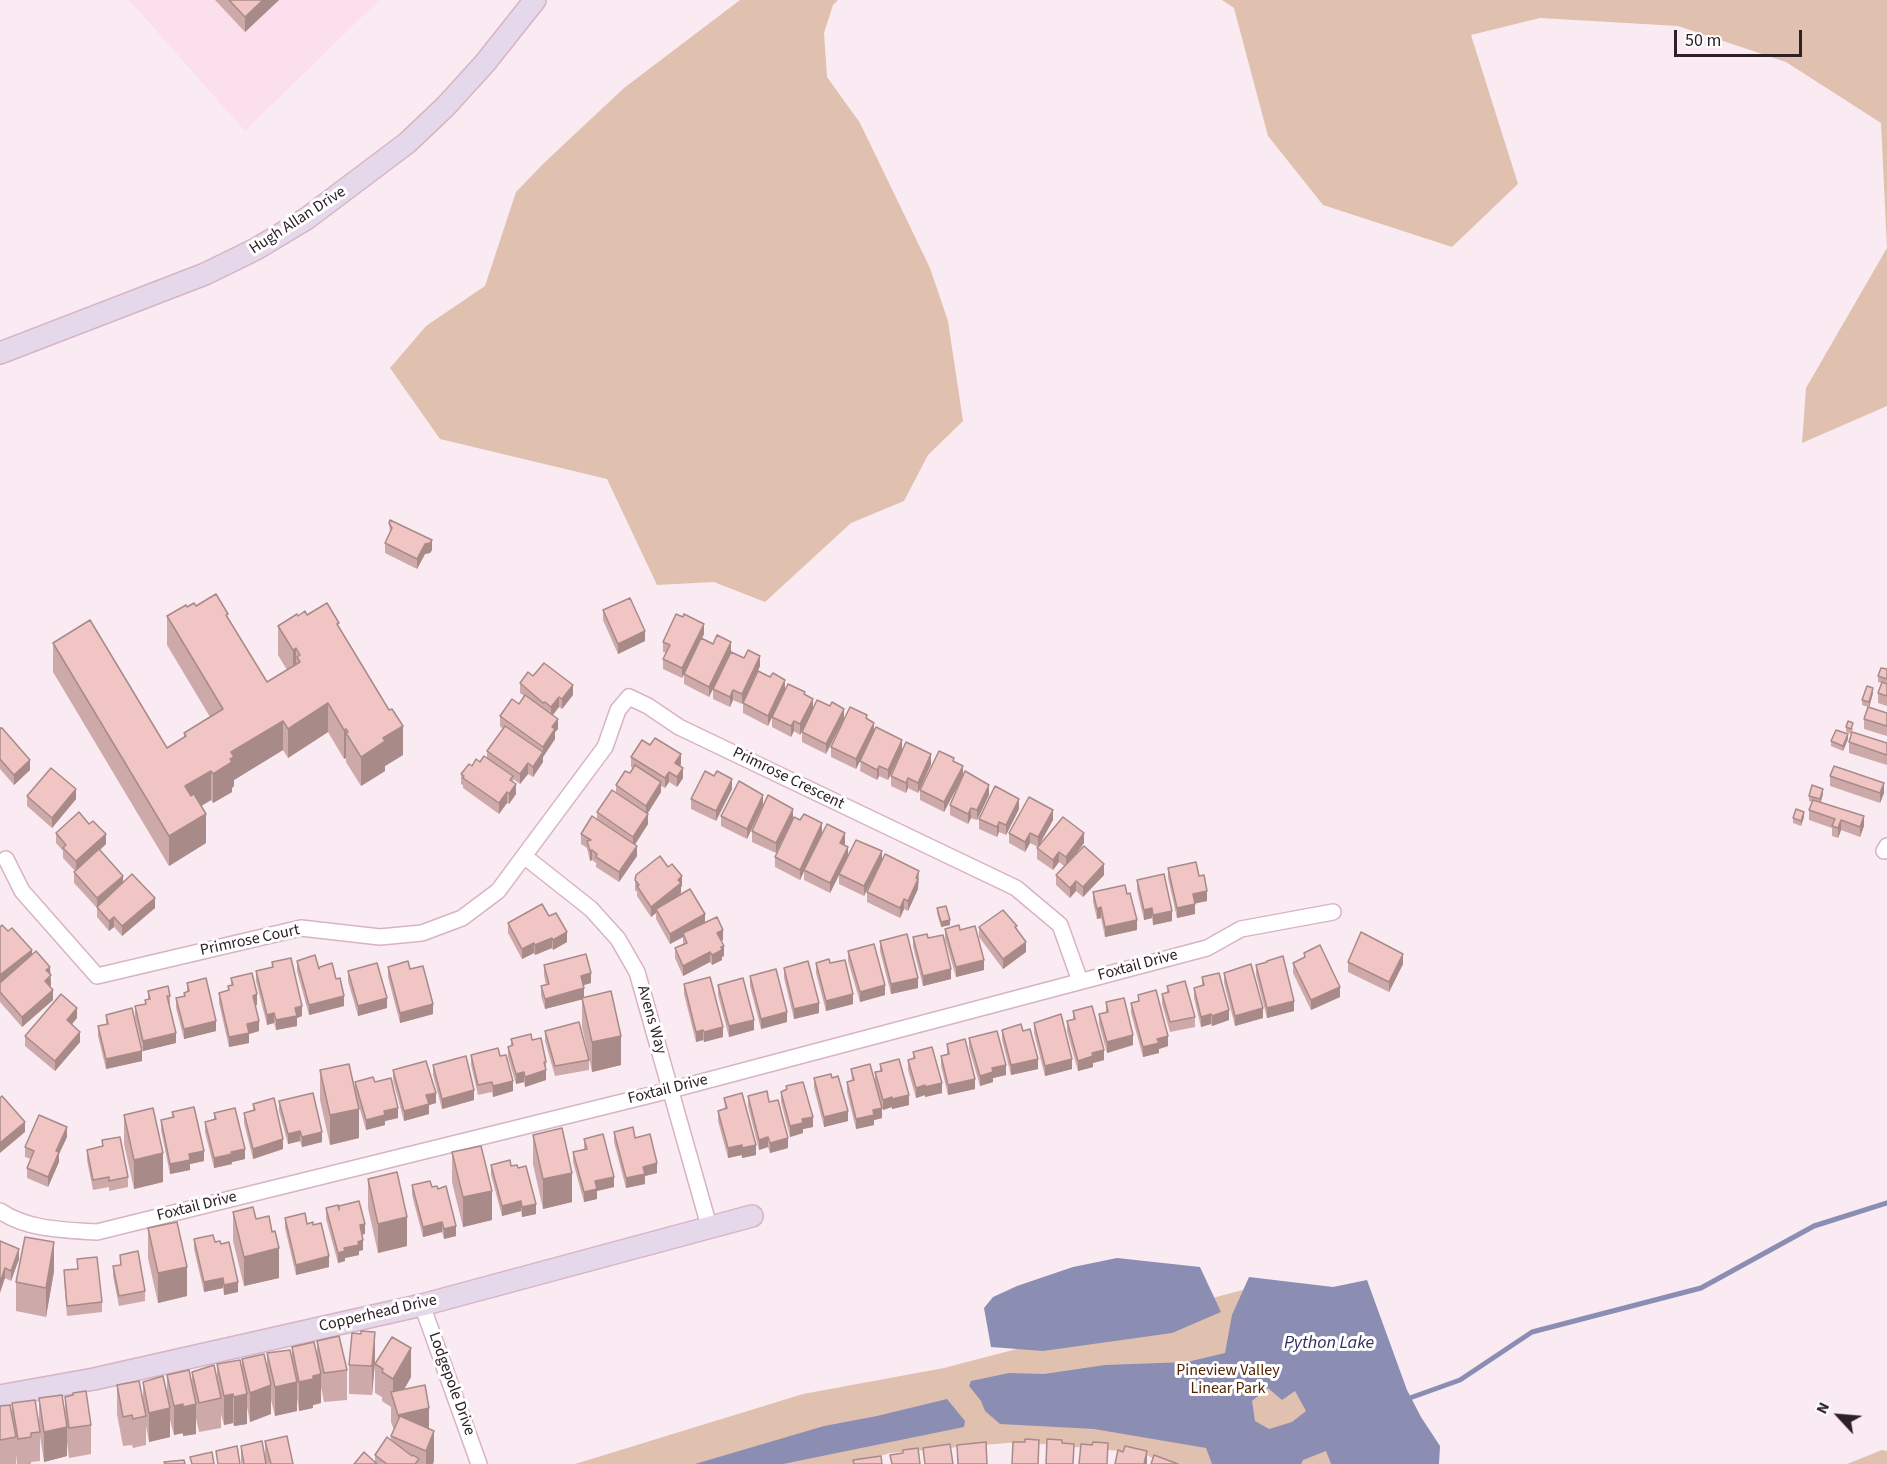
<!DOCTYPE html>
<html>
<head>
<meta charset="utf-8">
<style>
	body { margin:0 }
	#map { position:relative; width:1887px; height:1464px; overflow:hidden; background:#faeaf2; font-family:"Source Sans 3",sans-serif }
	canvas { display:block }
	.north { position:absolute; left:1809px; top:1386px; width:60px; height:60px; -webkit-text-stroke:4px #fff; paint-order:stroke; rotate:296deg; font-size:16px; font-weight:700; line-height:24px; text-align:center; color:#2e2027 }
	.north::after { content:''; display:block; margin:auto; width:21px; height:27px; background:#2e2027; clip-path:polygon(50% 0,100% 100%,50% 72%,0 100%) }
	.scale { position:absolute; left:1674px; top:30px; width:128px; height:27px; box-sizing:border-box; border:3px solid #2e2027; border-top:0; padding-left:8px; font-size:18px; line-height:21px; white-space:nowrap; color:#2e2027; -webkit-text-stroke:4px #fff; paint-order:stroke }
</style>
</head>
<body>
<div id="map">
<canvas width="1887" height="1464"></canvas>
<div class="north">N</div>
<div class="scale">50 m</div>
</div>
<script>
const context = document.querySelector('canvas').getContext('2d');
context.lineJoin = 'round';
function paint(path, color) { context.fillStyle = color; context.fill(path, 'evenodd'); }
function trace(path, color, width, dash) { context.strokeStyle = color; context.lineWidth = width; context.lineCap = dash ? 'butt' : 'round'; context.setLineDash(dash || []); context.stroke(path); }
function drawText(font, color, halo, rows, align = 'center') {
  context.font = font + ' "Source Sans 3",sans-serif'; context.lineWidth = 6; context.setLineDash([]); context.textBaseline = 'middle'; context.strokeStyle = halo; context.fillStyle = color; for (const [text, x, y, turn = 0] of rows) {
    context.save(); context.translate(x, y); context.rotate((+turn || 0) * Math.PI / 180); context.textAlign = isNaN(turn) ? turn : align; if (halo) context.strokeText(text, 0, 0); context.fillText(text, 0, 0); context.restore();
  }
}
const built = new Path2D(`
	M 129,0 L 379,0 L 245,131 Z`);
const green = new Path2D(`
	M 740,0 L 838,0 L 833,5 L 824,33 L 827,77 L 860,123 L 930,268 L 948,321 L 963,421 L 928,455 L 904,501 L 851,523 L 765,602 L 714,582 L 657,585 L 607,479 L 440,439 L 390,368 L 426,326 L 485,286 L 516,192 L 544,163 L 624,88 Z
	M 1222,0 L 1887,0 L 1887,406 L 1802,443 L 1806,388 L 1887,248 L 1881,123 L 1786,62 L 1678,26 L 1540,18 L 1471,35 L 1518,184 L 1452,247 L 1323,205 L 1268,136 L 1234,8 Z
	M 1262,1285 L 1389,1464 L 1163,1464 L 1143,1453 L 1019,1442 L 890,1453 L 853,1464 L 575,1464 L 803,1394 L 944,1368 Z
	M 1882,1450 L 1887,1451 L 1887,1464 L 1847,1464 Z`);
const water = new Path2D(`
	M 1117,1258 L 1200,1267 L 1221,1312 L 1172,1333 L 1043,1351 L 991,1347 L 984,1308 L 993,1297 L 1017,1286 L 1073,1267 Z
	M 1249,1277 L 1333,1287 L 1367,1280 L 1407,1390 L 1421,1417 L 1440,1446 L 1439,1464 L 1331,1464 L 1326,1451 L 1303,1460 L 1301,1464 L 1212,1464 L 1206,1448 L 1094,1429 L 1000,1424 L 985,1411 L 981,1401 L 969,1386 L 971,1381 L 1009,1373 L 1044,1374 L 1105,1365 L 1187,1362 L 1225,1353 L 1232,1315 ZM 1268,1388 L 1282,1400 L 1295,1391 L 1306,1411 L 1292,1422 L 1269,1429 L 1255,1421 L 1252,1401 Z
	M 947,1399 L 965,1421 L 964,1427 L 783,1464 L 695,1464 L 824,1426 L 877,1416 Z`);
const stream = new Path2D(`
	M 1407,1399 L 1460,1380 L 1532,1332 L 1701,1288 L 1814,1226 L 1887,1203`);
const street = new Path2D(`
	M 1884,851 L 1887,846
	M 524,856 L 591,909 L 618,939 L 637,972 L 709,1226
	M 6,859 L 22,891 L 97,976 L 301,928 L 380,937 L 422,933 L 462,918 L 498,891 L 605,747 L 618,710 L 629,697 L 648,706 L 679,727 L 1016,888 L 1060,925 L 1080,981
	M 0,1211 C 28,1230 65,1230 97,1232 L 671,1090 L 1207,948 L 1241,929 L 1333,912
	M 422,1305 L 479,1464`);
const secondary = new Path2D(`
	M 0,353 L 205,274 L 256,249 L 306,219 L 407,143 L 446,106 L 485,63 L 535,0
	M 0,1396 L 94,1379 L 422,1305 L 752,1216`);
const wall = new Path2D(`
	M 215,0 L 279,0 L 245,32 Z
	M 389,523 L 432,550 L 430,553 L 425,554 L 417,569 L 385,553 L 385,543 L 390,533 Z
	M 196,606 L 228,618 L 267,682 L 287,670 L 278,655 L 278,626 L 298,616 L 307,615 L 339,627 L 403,755 L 385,766 L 385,771 L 361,786 L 346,762 L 346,758 L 344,759 L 328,732 L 288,758 L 283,750 L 234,780 L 234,786 L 232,788 L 232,792 L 213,803 L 211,800 L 201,806 L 206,843 L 169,866 L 53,672 L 53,643 L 167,748 L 184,738 L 184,733 L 210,717 L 167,645 L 167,616 L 187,607 Z
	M 603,610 L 645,641 L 618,654 L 603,620 Z
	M 704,634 L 702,638 L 731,652 L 709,697 L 684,684 L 684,674 L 693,656 L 682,678 L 663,669 L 663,659 L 666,653 L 663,652 L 663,642 Z
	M 744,658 L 760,666 L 742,704 L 733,700 L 730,707 L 713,699 L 713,689 Z
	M 1887,669 L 1887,706 L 1878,703 L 1878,693 L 1882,683 L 1878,682 L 1878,676 Z
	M 533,676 L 573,695 L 562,709 L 559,707 L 553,715 L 558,729 L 555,732 L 555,739 L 543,757 L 543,762 L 533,777 L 528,774 L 520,784 L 513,779 L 516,794 L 509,804 L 507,803 L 499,814 L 463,788 L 463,785 L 461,784 L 461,774 L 472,766 L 487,759 L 487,751 L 503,729 L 500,726 L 500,716 L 519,704 L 524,696 L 520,693 L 520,683 Z
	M 770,677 L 768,726 L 743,713 L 743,703 Z
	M 1873,693 L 1869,707 L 1887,713 L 1887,736 L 1864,729 L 1864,719 L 1868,707 L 1862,705 L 1862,700 Z
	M 805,695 L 813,709 L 800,735 L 794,731 L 791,737 L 772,727 L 772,717 Z
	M 830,706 L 826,754 L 802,742 L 802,732 Z
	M 867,719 L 874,732 L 902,750 L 931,764 L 918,793 L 908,788 L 906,793 L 891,786 L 891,776 L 902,751 L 888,780 L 879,776 L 877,780 L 860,771 L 861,759 L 856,769 L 831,757 L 831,747 Z
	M 1846,727 L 1853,728 L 1851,734 L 1846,732 Z
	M 0,728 L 30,770 L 14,785 L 0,769 Z
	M 1848,739 L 1843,751 L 1831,746 L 1831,741 Z
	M 1849,742 L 1887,743 L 1887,765 L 1849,753 Z
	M 631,757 L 681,764 L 680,766 L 683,778 L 677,787 L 669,782 L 665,788 L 661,786 L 661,792 L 647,814 L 648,824 L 635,845 L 637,856 L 619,882 L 596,867 L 596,863 L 592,860 L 590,861 L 587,848 L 581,844 L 581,834 L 597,820 L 597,812 L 616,792 L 616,785 L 630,773 L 633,768 L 631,767 Z
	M 954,761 L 963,776 L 944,812 L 920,800 L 920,790 Z
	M 714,776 L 732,789 L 716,821 L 691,809 L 691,799 Z
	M 1830,776 L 1884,793 L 1880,803 L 1830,786 Z
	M 1823,794 L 1821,802 L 1864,826 L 1860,837 L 1841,830 L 1838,838 L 1832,836 L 1832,828 L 1809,820 L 1809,810 L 1812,802 L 1809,801 L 1809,796 Z
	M 989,795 L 977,820 L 971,818 L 968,824 L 950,815 L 950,805 Z
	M 27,796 L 76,799 L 52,828 L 27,806 Z
	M 763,805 L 747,839 L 721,826 L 721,816 Z
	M 793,809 L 776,853 L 752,842 L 752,831 Z
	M 1019,809 L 1006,835 L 999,832 L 997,837 L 979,829 L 979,819 Z
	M 1804,817 L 1801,826 L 1793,823 L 1793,818 Z
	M 1053,820 L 1038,847 L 1084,843 L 1076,853 L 1104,875 L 1083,897 L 1076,891 L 1070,898 L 1056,885 L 1056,875 L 1064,866 L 1059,862 L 1053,870 L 1037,859 L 1037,848 L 1038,847 L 1030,843 L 1025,852 L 1009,843 L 1009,833 Z
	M 56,833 L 106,844 L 100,850 L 123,882 L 155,908 L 122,936 L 114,927 L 109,931 L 97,917 L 97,908 L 74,883 L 74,872 L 75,871 L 63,858 L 63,851 L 56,843 Z
	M 822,833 L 845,843 L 844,845 L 848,856 L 882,851 L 864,896 L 839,884 L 839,875 L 830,893 L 804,880 L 804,871 L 800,880 L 775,867 L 775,857 Z
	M 1168,868 L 1199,876 L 1207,901 L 1195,903 L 1195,914 L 1177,918 L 1168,878 Z
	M 635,880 L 682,886 L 681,887 L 681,893 L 673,899 L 705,923 L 723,940 L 721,941 L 724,956 L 722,957 L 722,960 L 712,965 L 710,962 L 683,976 L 675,958 L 675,948 L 683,944 L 683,937 L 670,944 L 656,919 L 656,913 L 651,917 L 637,896 L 637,892 L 635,890 Z
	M 1137,880 L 1172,921 L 1153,925 L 1152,918 L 1144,920 L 1137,890 Z
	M 919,881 L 918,884 L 918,889 L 908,911 L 904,909 L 900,918 L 867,902 L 867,892 Z
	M 1093,892 L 1127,894 L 1137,930 L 1105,937 L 1101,918 L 1097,919 L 1093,902 Z
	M 937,908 L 950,925 L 941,927 L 937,913 Z
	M 549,916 L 567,942 L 553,950 L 552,948 L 535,955 L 534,953 L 522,959 L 508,933 L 508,923 Z
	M 0,926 L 32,955 L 50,974 L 51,985 L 50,986 L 53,1000 L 22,1027 L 0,1002 Z
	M 979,927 L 1017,930 L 1026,952 L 1003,969 L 979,937 Z
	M 945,929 L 960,930 L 984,970 L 956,977 L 945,939 Z
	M 913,937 L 928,938 L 951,979 L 923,986 L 913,947 Z
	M 880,941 L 918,988 L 891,994 L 880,951 Z
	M 848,951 L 885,995 L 860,1002 L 848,961 Z
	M 1304,953 L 1340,997 L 1311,1010 L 1293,973 L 1293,963 L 1304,958 Z
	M 297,961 L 319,969 L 344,1006 L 309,1015 L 297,971 Z
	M 272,962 L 302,1016 L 297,1018 L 297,1026 L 276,1030 L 274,1023 L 267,1025 L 256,981 L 256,971 L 272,967 Z
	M 1348,962 L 1403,964 L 1389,992 L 1348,972 Z
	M 816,963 L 830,963 L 853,1004 L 826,1011 L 816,973 Z
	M 544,965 L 591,983 L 583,985 L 584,997 L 621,1065 L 592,1072 L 582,1027 L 582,999 L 545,1009 L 541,996 L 541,986 L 546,985 L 544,975 Z
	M 1256,965 L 1294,1011 L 1267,1018 L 1256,975 Z
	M 388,967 L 410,969 L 433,1014 L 400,1023 L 388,977 Z
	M 784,968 L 819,1013 L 794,1019 L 784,978 Z
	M 348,971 L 387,1008 L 358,1016 L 348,981 Z
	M 1224,973 L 1263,1018 L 1235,1026 L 1224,983 Z
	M 750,976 L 787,1022 L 761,1029 L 750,986 Z
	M 1202,977 L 1229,1020 L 1212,1026 L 1211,1024 L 1201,1027 L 1194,998 L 1194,988 L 1202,985 Z
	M 231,978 L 257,1005 L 255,1005 L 259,1031 L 249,1034 L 249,1043 L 229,1047 L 219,1003 L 219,993 L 228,991 L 228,986 L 231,985 Z
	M 187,983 L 216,1031 L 184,1039 L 176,1008 L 176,998 L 184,997 L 184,993 L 187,992 Z
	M 684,984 L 723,1037 L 704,1042 L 703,1040 L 696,1042 L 684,994 Z
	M 718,985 L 754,1030 L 729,1037 L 718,995 Z
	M 1167,986 L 1195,1017 L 1195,1027 L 1170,1032 L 1162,1004 L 1162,994 L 1167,993 Z
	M 148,991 L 170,996 L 170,1006 L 169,1006 L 176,1043 L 143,1051 L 135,1017 L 135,1006 L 145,1004 L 145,1000 L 148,1000 Z
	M 1138,995 L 1168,1046 L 1159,1049 L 1159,1053 L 1143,1057 L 1131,1013 L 1131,1003 L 1138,1002 Z
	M 1106,1002 L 1133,1045 L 1107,1053 L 1099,1024 L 1099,1014 L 1106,1013 Z
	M 1073,1011 L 1104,1060 L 1093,1063 L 1093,1067 L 1078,1071 L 1067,1031 L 1067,1021 L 1073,1019 Z
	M 106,1015 L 142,1061 L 106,1069 L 98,1036 L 98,1026 L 106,1024 Z
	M 77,1018 L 72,1024 L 80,1042 L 55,1071 L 25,1046 L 25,1036 Z
	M 1034,1023 L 1072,1069 L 1045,1076 L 1034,1033 Z
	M 1002,1030 L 1023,1031 L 1038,1069 L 1011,1075 L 1002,1040 Z
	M 545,1031 L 589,1060 L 589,1070 L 555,1076 L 545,1041 Z
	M 969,1038 L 1006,1075 L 993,1078 L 993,1082 L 980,1086 L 969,1048 Z
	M 511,1039 L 532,1040 L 546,1062 L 546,1080 L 525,1087 L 524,1082 L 516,1084 L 508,1057 L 508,1047 L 511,1046 Z
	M 947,1044 L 975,1089 L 948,1095 L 941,1066 L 941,1056 L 947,1055 Z
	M 913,1052 L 942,1093 L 925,1097 L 925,1095 L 916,1098 L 908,1070 L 908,1060 L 913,1059 Z
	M 471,1055 L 500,1056 L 513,1091 L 493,1097 L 492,1092 L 478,1095 L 471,1065 Z
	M 880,1064 L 909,1105 L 892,1109 L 892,1107 L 883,1110 L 875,1082 L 875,1072 L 880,1071 Z
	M 433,1065 L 474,1100 L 442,1109 L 433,1075 Z
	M 851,1069 L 882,1118 L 874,1120 L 874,1125 L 856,1129 L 847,1092 L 847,1082 L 852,1081 Z
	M 320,1070 L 359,1138 L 330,1145 L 320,1100 Z
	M 393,1070 L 436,1103 L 429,1105 L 429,1114 L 404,1121 L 393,1080 Z
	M 814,1078 L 848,1121 L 824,1127 L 814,1088 Z
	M 355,1082 L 375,1082 L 398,1118 L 385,1121 L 385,1125 L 366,1130 L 355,1092 Z
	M 781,1092 L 813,1127 L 803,1129 L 803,1133 L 790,1137 L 781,1102 Z
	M 748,1096 L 769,1102 L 788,1148 L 770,1153 L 768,1147 L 759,1150 L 748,1106 Z
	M 724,1098 L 756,1155 L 742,1158 L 742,1155 L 728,1158 L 718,1121 L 718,1111 L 725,1109 Z
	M 279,1101 L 322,1142 L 302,1147 L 300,1141 L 288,1144 L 279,1111 Z
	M 253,1104 L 283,1149 L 253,1159 L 244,1123 L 244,1113 L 253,1110 Z
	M 172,1112 L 204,1161 L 190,1164 L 190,1170 L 170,1174 L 161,1130 L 161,1120 L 172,1117 Z
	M 214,1113 L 245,1159 L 232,1162 L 232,1164 L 214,1168 L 205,1132 L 205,1122 L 214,1120 Z
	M 124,1115 L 163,1182 L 134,1189 L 124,1144 Z
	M 614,1132 L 635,1138 L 657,1173 L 645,1176 L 645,1184 L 626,1188 L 614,1142 Z
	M 533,1135 L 572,1202 L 543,1209 L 533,1164 Z
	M 67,1137 L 59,1154 L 59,1162 L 48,1187 L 27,1178 L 27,1168 L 31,1159 L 25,1157 L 25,1147 Z
	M 584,1139 L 614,1187 L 597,1191 L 597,1199 L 584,1202 L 573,1162 L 573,1152 L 584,1150 Z
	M 102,1140 L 128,1177 L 128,1187 L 109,1191 L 109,1187 L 93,1190 L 87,1160 L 87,1150 L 102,1147 Z
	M 452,1152 L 492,1220 L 463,1227 L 452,1182 Z
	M 491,1165 L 518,1168 L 536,1214 L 522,1217 L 521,1211 L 502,1216 L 491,1175 Z
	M 368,1179 L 407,1246 L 378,1253 L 368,1208 Z
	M 412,1185 L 432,1187 L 456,1236 L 444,1239 L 442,1232 L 423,1237 L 412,1195 Z
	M 326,1208 L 339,1210 L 365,1234 L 362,1234 L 363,1250 L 359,1251 L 359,1255 L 345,1258 L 345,1261 L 338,1263 L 326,1219 Z
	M 233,1212 L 256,1219 L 279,1278 L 244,1286 L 233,1241 Z
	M 285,1218 L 307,1224 L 329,1267 L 296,1275 L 285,1228 Z
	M 148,1228 L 187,1296 L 158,1303 L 148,1258 Z
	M 194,1239 L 215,1242 L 238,1292 L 224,1295 L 223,1288 L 204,1292 L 194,1249 Z
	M 0,1241 L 19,1259 L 11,1281 L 5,1278 Z
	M 120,1255 L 145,1291 L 145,1301 L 119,1306 L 113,1276 L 113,1266 L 120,1265 Z
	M 77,1259 L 102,1302 L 102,1312 L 67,1316 L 64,1280 L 64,1270 L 77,1269 Z
	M 54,1271 L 46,1317 L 16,1311 L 16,1282 Z
	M 317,1341 L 347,1370 L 347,1400 L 324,1402 L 321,1387 L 321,1403 L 313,1405 L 313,1408 L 299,1411 L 297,1398 L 297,1411 L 275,1416 L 271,1400 L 271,1414 L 250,1422 L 247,1407 L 247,1424 L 234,1426 L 233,1423 L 224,1425 L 221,1414 L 221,1428 L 199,1432 L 196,1418 L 196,1434 L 183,1436 L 183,1433 L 174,1435 L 170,1420 L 170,1437 L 149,1442 L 146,1426 L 146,1445 L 133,1448 L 132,1445 L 123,1446 L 117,1414 L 117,1385 L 143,1400 L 143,1382 L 167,1392 L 167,1375 L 192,1387 L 192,1372 L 217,1379 L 217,1364 L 242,1373 L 242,1359 L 267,1368 L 267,1353 L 292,1361 L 292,1347 L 317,1357 Z
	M 375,1362 L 372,1395 L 349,1394 L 349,1365 Z
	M 375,1364 L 411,1377 L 404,1390 L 429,1429 L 434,1460 L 433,1464 L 354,1464 L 375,1462 L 375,1455 L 391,1440 L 391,1436 L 394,1430 L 391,1422 L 391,1407 L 382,1401 L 382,1397 L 375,1393 Z
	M 65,1397 L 91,1425 L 91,1454 L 69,1458 L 67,1442 L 67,1456 L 44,1462 L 40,1436 L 40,1461 L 31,1462 L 31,1464 L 17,1464 L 16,1454 L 16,1464 L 0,1464 L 0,1406 L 12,1418 L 12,1403 L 39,1422 L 39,1398 L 65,1412 Z
	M 265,1441 L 293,1464 L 241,1464 L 241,1446 L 265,1458 Z`);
const shadedWall = new Path2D(`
	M 263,0 L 279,0 L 245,32 L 245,17 Z
	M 432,540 L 432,550 L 430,553 L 425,554 L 417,569 L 417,559 L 425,544 Z
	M 704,624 L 704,634 L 682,678 L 682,668 Z
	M 645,631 L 645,641 L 618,654 L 618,644 Z
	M 731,642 L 731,652 L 709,697 L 709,687 Z
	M 296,648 L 296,677 L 293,679 L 293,650 Z
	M 760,656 L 760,666 L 742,704 L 742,694 Z
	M 785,680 L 785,690 L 768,726 L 768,716 Z
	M 573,685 L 573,695 L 562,709 L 562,699 Z
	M 1873,688 L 1873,693 L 1869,708 L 1869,702 Z
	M 733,690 L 733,700 L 730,707 L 730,697 Z
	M 559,697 L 559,707 L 551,717 L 551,707 Z
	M 813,699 L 813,709 L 800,735 L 800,724 Z
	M 328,703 L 328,732 L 288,758 L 288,729 Z
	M 844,709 L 844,719 L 826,754 L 826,744 Z
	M 558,719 L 558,729 L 555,732 L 555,739 L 543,757 L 543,762 L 533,777 L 533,767 L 543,752 L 543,747 L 552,727 Z
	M 283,721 L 283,750 L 234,780 L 234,786 L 232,788 L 232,792 L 213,803 L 213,774 L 231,752 Z
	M 794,721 L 794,731 L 791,737 L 791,726 Z
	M 874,723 L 874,733 L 856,769 L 856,759 Z
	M 403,726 L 403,755 L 385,766 L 385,771 L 361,786 L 361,757 L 383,738 Z
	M 346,729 L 346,758 L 344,759 L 344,730 Z
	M 1848,734 L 1848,739 L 1843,751 L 1843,746 Z
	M 902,740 L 902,750 L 888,780 L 888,770 Z
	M 681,754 L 681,764 L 675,773 L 675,763 Z
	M 931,754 L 931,764 L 918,793 L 918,783 Z
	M 30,760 L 30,770 L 14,785 L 14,775 Z
	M 528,763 L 528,774 L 520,784 L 520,774 Z
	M 879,766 L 879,776 L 877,780 L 877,770 Z
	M 963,766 L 963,776 L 944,812 L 944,802 Z
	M 683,768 L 683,778 L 677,787 L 677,777 Z
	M 211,771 L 211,800 L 185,816 L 185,786 Z
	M 669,772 L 669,782 L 665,788 L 665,778 Z
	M 908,778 L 908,788 L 906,793 L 906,783 Z
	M 732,779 L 732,789 L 716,821 L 716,811 Z
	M 661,782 L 661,792 L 646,816 L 646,806 Z
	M 1884,783 L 1884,793 L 1880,803 L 1880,793 Z
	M 516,784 L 516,794 L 509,804 L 509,794 Z
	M 989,785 L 989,795 L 977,820 L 977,810 Z
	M 76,789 L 76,799 L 52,828 L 52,818 Z
	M 1823,789 L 1823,794 L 1820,804 L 1820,799 Z
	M 507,792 L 507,803 L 499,814 L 499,803 Z
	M 763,795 L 763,805 L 747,839 L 747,829 Z
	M 1019,799 L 1019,809 L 1006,835 L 1006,825 Z
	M 971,808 L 971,818 L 968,824 L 968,814 Z
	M 793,809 L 793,819 L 776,853 L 776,843 Z
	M 1053,810 L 1053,820 L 1038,847 L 1038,837 Z
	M 1804,812 L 1804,817 L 1801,826 L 1801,821 Z
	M 206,814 L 206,843 L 169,866 L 169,836 Z
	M 648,814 L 648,824 L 633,847 L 633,837 Z
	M 1864,816 L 1864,826 L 1860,837 L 1860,827 Z
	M 1841,820 L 1841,830 L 1838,838 L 1838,828 Z
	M 999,822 L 999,832 L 997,837 L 997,827 Z
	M 822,823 L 822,833 L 800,880 L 800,870 Z
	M 845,833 L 845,843 L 840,854 L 840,843 Z
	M 1030,833 L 1030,843 L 1025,852 L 1025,842 Z
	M 1084,833 L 1084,843 L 1066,868 L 1066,857 Z
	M 106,834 L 106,844 L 76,872 L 76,861 Z
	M 637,846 L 637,856 L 619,882 L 619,872 Z
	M 848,847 L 848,857 L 830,893 L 830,883 Z
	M 592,850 L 592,860 L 590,861 L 590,851 Z
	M 882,851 L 882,861 L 864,896 L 864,886 Z
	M 1059,852 L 1059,862 L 1053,870 L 1053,860 Z
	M 1104,864 L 1104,875 L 1083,897 L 1083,887 Z
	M 919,871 L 918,889 L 908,911 L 908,901 Z
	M 123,876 L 123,886 L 97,908 L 97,898 Z
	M 682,876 L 682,886 L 681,887 L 681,893 L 657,912 L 656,909 L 656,913 L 651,917 L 651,907 Z
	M 1076,881 L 1076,891 L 1070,898 L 1070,888 Z
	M 1207,891 L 1207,901 L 1193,904 L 1193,894 Z
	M 155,898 L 155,908 L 122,936 L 122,926 Z
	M 904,899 L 904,909 L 900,918 L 900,908 Z
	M 1195,904 L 1195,914 L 1177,918 L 1177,908 Z
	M 1101,907 L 1101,918 L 1097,919 L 1097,909 Z
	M 1152,908 L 1152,918 L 1144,920 L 1144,910 Z
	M 1172,911 L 1172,921 L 1153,925 L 1153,915 Z
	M 705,914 L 705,924 L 683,933 L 683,937 L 670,944 L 670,934 Z
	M 114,917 L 114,927 L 109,931 L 109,921 Z
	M 950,920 L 950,925 L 941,927 L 941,922 Z
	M 1137,920 L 1137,930 L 1105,937 L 1105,927 Z
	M 723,930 L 723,940 L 717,943 L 717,933 Z
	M 567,932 L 567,942 L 553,950 L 553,940 Z
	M 552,938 L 552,948 L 535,955 L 535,945 Z
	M 1026,942 L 1026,952 L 1003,969 L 1003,959 Z
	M 534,943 L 534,953 L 522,959 L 522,949 Z
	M 724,946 L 724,956 L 722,957 L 722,960 L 712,965 L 712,955 L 721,947 Z
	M 32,950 L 32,960 L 0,985 L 0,975 Z
	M 710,952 L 710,962 L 683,976 L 683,966 Z
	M 1403,954 L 1403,964 L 1389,992 L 1389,982 Z
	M 984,960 L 984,970 L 956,977 L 956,967 Z
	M 50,967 L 51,985 L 45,991 L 46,970 Z
	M 951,969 L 951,979 L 923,986 L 923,976 Z
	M 591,973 L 591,983 L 581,986 L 581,976 Z
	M 918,978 L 918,988 L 891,994 L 891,984 Z
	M 885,985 L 885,995 L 860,1002 L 860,992 Z
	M 1340,987 L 1340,997 L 1311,1010 L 1311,1000 Z
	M 584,988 L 584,999 L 545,1009 L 545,999 Z
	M 53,990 L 53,1000 L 22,1027 L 22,1017 Z
	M 257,994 L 257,1005 L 253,1006 L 253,996 Z
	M 853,994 L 853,1004 L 826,1011 L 826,1001 Z
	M 344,996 L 344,1006 L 309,1015 L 309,1005 Z
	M 387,998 L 387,1008 L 358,1016 L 358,1006 Z
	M 1294,1001 L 1294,1011 L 1267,1018 L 1267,1008 Z
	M 819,1003 L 819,1013 L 794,1019 L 794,1009 Z
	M 433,1004 L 433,1014 L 400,1023 L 400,1013 Z
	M 302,1006 L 302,1016 L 297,1018 L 297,1026 L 276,1030 L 276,1020 L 295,1008 Z
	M 77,1008 L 77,1018 L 67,1030 L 67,1020 Z
	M 1263,1008 L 1263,1018 L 1235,1026 L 1235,1016 Z
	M 1229,1010 L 1229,1020 L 1212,1026 L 1212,1016 Z
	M 787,1012 L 787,1022 L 761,1029 L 761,1019 Z
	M 274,1013 L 274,1023 L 267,1025 L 267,1015 Z
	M 1211,1014 L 1211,1024 L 1201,1027 L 1201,1017 Z
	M 754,1020 L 754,1030 L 729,1037 L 729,1026 Z
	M 216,1021 L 216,1031 L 184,1039 L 184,1029 Z
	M 259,1021 L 259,1031 L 249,1034 L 249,1043 L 229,1047 L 229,1037 L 247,1024 Z
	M 723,1027 L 723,1037 L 704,1042 L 704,1032 Z
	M 703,1030 L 703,1040 L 696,1042 L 696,1032 Z
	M 80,1032 L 80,1042 L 55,1071 L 55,1061 Z
	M 176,1033 L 176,1043 L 143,1051 L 143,1041 Z
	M 1133,1035 L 1133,1045 L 1107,1053 L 1107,1042 Z
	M 621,1036 L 621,1065 L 592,1072 L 592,1042 Z
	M 1168,1036 L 1168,1046 L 1159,1049 L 1159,1053 L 1143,1057 L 1143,1047 L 1157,1039 Z
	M 1104,1050 L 1104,1060 L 1093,1063 L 1093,1067 L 1078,1071 L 1078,1061 L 1092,1053 Z
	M 142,1051 L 142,1061 L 106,1069 L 106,1059 Z
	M 1038,1059 L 1038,1069 L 1011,1075 L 1011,1065 Z
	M 1072,1059 L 1072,1069 L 1045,1076 L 1045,1066 Z
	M 1006,1065 L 1006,1075 L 993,1078 L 993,1082 L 980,1086 L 980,1076 L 992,1068 Z
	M 546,1070 L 546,1080 L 525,1087 L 525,1077 Z
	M 524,1072 L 524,1082 L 516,1084 L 516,1074 Z
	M 975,1079 L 975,1089 L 948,1095 L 948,1085 Z
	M 513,1081 L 513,1091 L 493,1097 L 493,1086 Z
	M 942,1083 L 942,1093 L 925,1097 L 925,1087 Z
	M 925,1085 L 925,1095 L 916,1098 L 916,1088 Z
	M 474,1090 L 474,1100 L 442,1109 L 442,1099 Z
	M 436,1093 L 436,1103 L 429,1105 L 429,1114 L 404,1121 L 404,1111 L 426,1095 Z
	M 909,1095 L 909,1105 L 892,1109 L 892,1099 Z
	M 892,1097 L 892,1107 L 883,1110 L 883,1100 Z
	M 398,1108 L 398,1118 L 385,1121 L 385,1125 L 366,1130 L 366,1120 L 384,1111 Z
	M 882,1108 L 882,1118 L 874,1120 L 874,1125 L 856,1129 L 856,1119 L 873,1110 Z
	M 359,1109 L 359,1138 L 330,1145 L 330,1115 Z
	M 848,1111 L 848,1121 L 824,1127 L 824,1117 Z
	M 813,1117 L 813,1127 L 803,1129 L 803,1133 L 790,1137 L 790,1126 L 802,1119 Z
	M 25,1122 L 25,1132 L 0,1153 L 0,1143 Z
	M 67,1127 L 67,1137 L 59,1154 L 59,1162 L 48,1187 L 48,1177 L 56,1151 Z
	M 300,1131 L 300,1141 L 288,1144 L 288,1134 Z
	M 322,1132 L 322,1142 L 302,1147 L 302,1137 Z
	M 768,1137 L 768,1147 L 759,1150 L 759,1140 Z
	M 788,1138 L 788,1148 L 770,1153 L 770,1143 Z
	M 283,1139 L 283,1149 L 253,1159 L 253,1149 Z
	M 742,1145 L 742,1155 L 728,1158 L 728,1148 Z
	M 756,1145 L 756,1155 L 742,1158 L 742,1148 Z
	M 245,1149 L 245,1159 L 232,1162 L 232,1164 L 214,1168 L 214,1158 L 231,1152 Z
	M 204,1151 L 204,1161 L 190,1164 L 190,1170 L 170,1174 L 170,1164 L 189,1154 Z
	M 163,1153 L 163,1182 L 134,1189 L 134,1160 Z
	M 657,1163 L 657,1173 L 645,1176 L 645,1184 L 626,1188 L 626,1178 L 643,1167 Z
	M 572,1173 L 572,1202 L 543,1209 L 543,1179 Z
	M 614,1177 L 614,1187 L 597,1191 L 597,1199 L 584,1202 L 584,1192 L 595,1181 Z
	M 492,1191 L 492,1220 L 463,1227 L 463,1197 Z
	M 521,1201 L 521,1211 L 502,1216 L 502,1206 Z
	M 536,1204 L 536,1214 L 522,1217 L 522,1207 Z
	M 407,1217 L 407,1246 L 378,1253 L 378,1224 Z
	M 442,1222 L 442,1232 L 423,1237 L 423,1227 Z
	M 365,1224 L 365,1234 L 360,1235 L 360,1225 Z
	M 456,1226 L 456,1236 L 444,1239 L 444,1229 Z
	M 363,1240 L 363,1250 L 359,1251 L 359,1255 L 345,1258 L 345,1261 L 338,1263 L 338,1253 L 344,1248 L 358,1242 Z
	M 54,1242 L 54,1271 L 46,1317 L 46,1288 Z
	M 279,1248 L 279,1278 L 244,1286 L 244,1257 Z
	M 19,1249 L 19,1259 L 11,1281 L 11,1271 Z
	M 329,1256 L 329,1267 L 296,1275 L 296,1265 Z
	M 187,1267 L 187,1296 L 158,1303 L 158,1273 Z
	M 5,1268 L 5,1278 L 0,1293 L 0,1283 Z
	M 223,1278 L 223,1288 L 204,1292 L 204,1282 Z
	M 238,1282 L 238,1292 L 224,1295 L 224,1285 Z
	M 375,1332 L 375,1362 L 372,1395 L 372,1366 Z
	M 411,1348 L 411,1377 L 395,1405 L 393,1400 L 393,1379 Z
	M 321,1374 L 321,1403 L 313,1405 L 313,1408 L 299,1411 L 299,1382 L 313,1376 Z
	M 297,1382 L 297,1411 L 275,1416 L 275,1387 Z
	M 271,1385 L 271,1414 L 250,1422 L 250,1393 Z
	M 233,1394 L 233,1423 L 224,1425 L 224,1396 Z
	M 247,1394 L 247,1424 L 234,1426 L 234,1397 Z
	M 183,1404 L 183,1433 L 174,1435 L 174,1406 Z
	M 196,1404 L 196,1434 L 183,1436 L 183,1407 Z
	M 170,1408 L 170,1437 L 149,1442 L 149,1413 Z
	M 429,1408 L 429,1437 L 398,1439 L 398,1415 Z
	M 67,1427 L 67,1456 L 44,1462 L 44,1432 Z
	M 434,1431 L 434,1460 L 433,1464 L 426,1464 L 426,1451 Z
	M 1147,1451 L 1147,1464 L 1144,1464 Z`);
const building = new Path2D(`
	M 229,0 L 263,0 L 245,17 Z
	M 390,520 L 432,540 L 430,543 L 425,544 L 417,559 L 385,543 L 392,528 L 389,523 Z
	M 216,594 L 228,614 L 226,615 L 267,682 L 300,662 L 297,657 L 300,655 L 296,648 L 293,650 L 278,626 L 297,614 L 298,616 L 305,611 L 307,615 L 327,603 L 339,623 L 337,624 L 389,710 L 392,709 L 403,726 L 383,738 L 385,741 L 361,757 L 346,733 L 348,732 L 346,729 L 344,730 L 328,703 L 288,729 L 283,721 L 231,752 L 234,757 L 230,759 L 232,762 L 213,774 L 211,771 L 185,786 L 191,796 L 194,794 L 206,814 L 169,836 L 53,643 L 90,620 L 167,748 L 186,736 L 184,733 L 223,709 L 167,616 L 186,605 L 187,607 L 194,603 L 196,606 Z
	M 630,598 L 645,631 L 618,644 L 603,610 Z
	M 676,614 L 683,617 L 684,614 L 704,624 L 682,668 L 663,659 L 670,645 L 663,642 Z
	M 717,635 L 731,642 L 709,687 L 684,674 L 701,638 L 713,644 Z
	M 748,650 L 760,656 L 742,694 L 733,690 L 730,697 L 713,689 L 731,652 L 744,658 Z
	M 544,663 L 573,685 L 562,699 L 559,697 L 551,707 L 545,702 L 543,703 L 520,683 L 528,672 L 533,676 Z
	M 1881,668 L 1887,669 L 1887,679 L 1878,676 Z
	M 758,671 L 770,677 L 773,673 L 785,680 L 768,716 L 743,703 Z
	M 1882,682 L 1887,684 L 1887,696 L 1878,693 Z
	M 788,684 L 805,692 L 804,694 L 813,699 L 800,724 L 794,721 L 791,726 L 772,717 Z
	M 1867,686 L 1873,688 L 1869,702 L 1862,700 Z
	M 525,695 L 558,719 L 552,727 L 555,729 L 543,747 L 500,716 L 512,699 L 519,704 Z
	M 817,700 L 830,706 L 832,702 L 844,709 L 826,744 L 802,732 Z
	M 850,707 L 867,715 L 866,718 L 874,723 L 856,759 L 831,747 Z
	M 1868,707 L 1887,713 L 1887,726 L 1864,719 Z
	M 1848,721 L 1853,723 L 1851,729 L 1846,727 Z
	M 505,726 L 543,752 L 533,767 L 528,763 L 520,774 L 487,751 Z
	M 876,727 L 902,740 L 888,770 L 879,766 L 877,770 L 860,761 Z
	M 0,728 L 2,728 L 30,760 L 14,775 L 0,759 Z
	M 1836,730 L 1848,734 L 1843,746 L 1831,741 Z
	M 1852,732 L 1887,743 L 1887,755 L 1849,742 Z
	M 655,738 L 681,754 L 675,763 L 683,768 L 677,777 L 669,772 L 665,778 L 631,757 L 642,740 L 650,745 Z
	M 906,742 L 931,754 L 918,783 L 908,778 L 906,783 L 891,776 Z
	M 939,751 L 954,758 L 953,761 L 963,766 L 944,802 L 920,790 Z
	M 484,756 L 513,776 L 510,780 L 516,784 L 509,794 L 507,792 L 499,803 L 463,778 L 464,776 L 461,774 L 469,764 L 472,766 L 476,759 L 480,762 Z
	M 635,765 L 661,782 L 646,806 L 616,785 L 625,771 L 630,773 Z
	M 1834,766 L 1884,783 L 1880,793 L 1830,776 Z
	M 51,768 L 76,789 L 52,818 L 27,796 Z
	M 705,771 L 714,776 L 717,771 L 732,779 L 716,811 L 691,799 Z
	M 965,771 L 989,785 L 977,810 L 971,808 L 968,814 L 950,805 Z
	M 739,781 L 763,795 L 747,829 L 721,816 Z
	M 1812,785 L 1823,789 L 1820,799 L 1809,796 Z
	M 995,786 L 1019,799 L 1006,825 L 999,822 L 997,827 L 979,819 Z
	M 612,790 L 648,814 L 633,837 L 597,812 Z
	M 768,795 L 793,809 L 776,843 L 752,831 Z
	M 1029,797 L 1053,810 L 1038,837 L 1030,833 L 1025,842 L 1009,833 Z
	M 1813,800 L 1864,816 L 1860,827 L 1841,820 L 1838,828 L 1832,826 L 1835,819 L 1809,810 Z
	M 1796,809 L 1804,812 L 1801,821 L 1793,818 Z
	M 79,812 L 89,824 L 93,821 L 106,834 L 76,861 L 63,848 L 66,845 L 56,833 Z
	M 804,814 L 822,823 L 800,870 L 775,857 L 794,817 L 800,820 Z
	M 592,816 L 637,846 L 619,872 L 596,857 L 597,854 L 592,850 L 590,851 L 587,841 L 591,840 L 581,834 Z
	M 1063,817 L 1084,833 L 1066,857 L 1059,852 L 1053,860 L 1037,848 Z
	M 827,824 L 845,833 L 840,843 L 848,847 L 830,883 L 804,870 Z
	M 856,840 L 882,851 L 864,886 L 839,874 Z
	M 1084,846 L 1104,864 L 1083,887 L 1076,881 L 1070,888 L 1056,875 Z
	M 99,849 L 123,876 L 97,898 L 74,872 Z
	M 885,854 L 919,871 L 916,878 L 918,879 L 908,901 L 904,899 L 900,908 L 867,892 Z
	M 660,856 L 668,867 L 672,864 L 682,876 L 678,880 L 681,883 L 651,907 L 637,886 L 639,885 L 635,880 L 636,875 Z
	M 1196,862 L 1199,876 L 1204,875 L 1207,891 L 1193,894 L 1195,904 L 1177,908 L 1168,868 Z
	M 132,874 L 155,898 L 122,926 L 114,917 L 109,921 L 97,907 Z
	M 1164,874 L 1172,911 L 1153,915 L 1152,908 L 1144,910 L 1137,880 Z
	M 1125,885 L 1127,894 L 1130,893 L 1137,920 L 1105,927 L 1101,907 L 1097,909 L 1093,892 Z
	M 690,889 L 705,914 L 670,934 L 656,909 Z
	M 542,904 L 549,916 L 556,913 L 567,932 L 553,940 L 552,938 L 535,945 L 534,943 L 522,949 L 508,923 Z
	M 946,906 L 950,920 L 941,922 L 937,908 Z
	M 1003,910 L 1017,926 L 1015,927 L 1026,942 L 1003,959 L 979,927 Z
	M 717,917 L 723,930 L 717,933 L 724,946 L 721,947 L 722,950 L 712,955 L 710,952 L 683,966 L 675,948 L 687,943 L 683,933 Z
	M 2,925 L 8,931 L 12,928 L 32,950 L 0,975 L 0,927 Z
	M 959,925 L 960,930 L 975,926 L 984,960 L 956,967 L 945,929 Z
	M 1361,932 L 1403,954 L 1389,982 L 1348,962 Z
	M 907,934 L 918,978 L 891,984 L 880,941 Z
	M 927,934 L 928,938 L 943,935 L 951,969 L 923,976 L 913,937 Z
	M 874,944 L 885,985 L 860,992 L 848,951 Z
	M 1320,945 L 1340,987 L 1311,1000 L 1293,963 L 1305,957 L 1304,953 Z
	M 36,951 L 50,967 L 46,970 L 51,975 L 45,981 L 53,990 L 22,1017 L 0,992 L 0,983 Z
	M 586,954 L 591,973 L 581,976 L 584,988 L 545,999 L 541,986 L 549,984 L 544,965 Z
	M 315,955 L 319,969 L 320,967 L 332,963 L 336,979 L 340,978 L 344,996 L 309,1005 L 297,961 Z
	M 1283,956 L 1294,1001 L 1267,1008 L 1256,965 L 1267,962 L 1267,961 Z
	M 291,958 L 302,1006 L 295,1008 L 297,1016 L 276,1020 L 274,1013 L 267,1015 L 256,971 L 273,967 L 272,962 Z
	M 829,959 L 830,963 L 845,960 L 853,994 L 826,1001 L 816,963 Z
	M 408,961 L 410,969 L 423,966 L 433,1004 L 400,1013 L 388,967 Z
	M 808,961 L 819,1003 L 794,1009 L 784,968 Z
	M 377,963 L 387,998 L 358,1006 L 348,971 Z
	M 1251,964 L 1263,1008 L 1235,1016 L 1224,973 Z
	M 776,969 L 787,1012 L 761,1019 L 750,976 Z
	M 252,973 L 257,994 L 253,996 L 259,1021 L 247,1024 L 249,1033 L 229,1037 L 219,993 L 229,990 L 228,986 L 233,985 L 231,978 Z
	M 1219,973 L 1229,1010 L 1212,1016 L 1211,1014 L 1201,1017 L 1194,988 L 1204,985 L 1202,977 Z
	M 710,977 L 723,1027 L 704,1032 L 703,1030 L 696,1032 L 684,984 Z
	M 206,978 L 216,1021 L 184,1029 L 176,998 L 185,996 L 184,993 L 189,991 L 187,983 Z
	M 743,978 L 754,1020 L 729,1026 L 718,985 Z
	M 1185,981 L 1195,1017 L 1170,1022 L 1162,994 L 1169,992 L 1167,986 Z
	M 168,986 L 170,996 L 167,996 L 176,1033 L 143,1041 L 135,1006 L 146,1004 L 145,1000 L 150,999 L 148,991 Z
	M 1156,990 L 1168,1036 L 1157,1039 L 1159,1043 L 1143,1047 L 1131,1003 L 1139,1001 L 1138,995 Z
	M 611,991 L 621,1036 L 592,1042 L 582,998 Z
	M 61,994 L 77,1008 L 67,1020 L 80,1032 L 55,1061 L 25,1036 Z
	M 1124,998 L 1133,1035 L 1107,1042 L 1099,1014 L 1108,1012 L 1106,1002 Z
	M 1092,1006 L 1104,1050 L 1092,1053 L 1093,1056 L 1078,1061 L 1067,1021 L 1075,1019 L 1073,1011 Z
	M 132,1008 L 142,1051 L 106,1059 L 98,1026 L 108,1024 L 106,1015 Z
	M 1061,1014 L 1072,1059 L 1045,1066 L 1034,1023 Z
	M 579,1022 L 589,1060 L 555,1066 L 545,1031 Z
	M 1021,1024 L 1023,1031 L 1030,1029 L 1038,1059 L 1011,1065 L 1002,1030 Z
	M 997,1031 L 1006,1065 L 992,1068 L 993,1072 L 980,1076 L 969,1038 Z
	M 531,1034 L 532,1040 L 541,1038 L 546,1062 L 544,1062 L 546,1070 L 525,1077 L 524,1072 L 516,1074 L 508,1047 L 513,1045 L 511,1039 Z
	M 965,1039 L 975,1079 L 948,1085 L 941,1056 L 949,1054 L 947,1044 Z
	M 932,1047 L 942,1083 L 925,1087 L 925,1085 L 916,1088 L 908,1060 L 915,1058 L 913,1052 Z
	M 498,1048 L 500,1056 L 506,1055 L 513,1081 L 493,1086 L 492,1082 L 478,1085 L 471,1055 Z
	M 466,1056 L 474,1090 L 442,1099 L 433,1065 Z
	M 899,1059 L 909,1095 L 892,1099 L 892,1097 L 883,1100 L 875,1072 L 882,1071 L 880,1064 Z
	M 426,1061 L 436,1093 L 426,1095 L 429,1104 L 404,1111 L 393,1070 Z
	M 349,1064 L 359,1109 L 330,1115 L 320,1070 Z
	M 870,1064 L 882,1108 L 873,1110 L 874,1115 L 856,1119 L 847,1082 L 854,1080 L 851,1069 Z
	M 831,1074 L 832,1078 L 838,1076 L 848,1111 L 824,1117 L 814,1078 Z
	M 373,1077 L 375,1082 L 391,1078 L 398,1108 L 384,1111 L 385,1115 L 366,1120 L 355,1082 Z
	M 803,1082 L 813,1117 L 802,1119 L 803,1123 L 790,1126 L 781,1092 L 787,1089 L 786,1086 Z
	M 767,1091 L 769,1102 L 778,1100 L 788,1138 L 770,1143 L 768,1137 L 759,1140 L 748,1096 Z
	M 313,1093 L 322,1132 L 302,1137 L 300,1131 L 288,1134 L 279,1101 Z
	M 742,1093 L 756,1145 L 742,1148 L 742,1145 L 728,1148 L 718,1111 L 727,1108 L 724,1098 Z
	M 2,1096 L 25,1122 L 0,1143 L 0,1098 Z
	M 274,1098 L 283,1139 L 253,1149 L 244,1113 L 255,1110 L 253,1104 Z
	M 194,1107 L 204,1151 L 189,1154 L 190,1160 L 170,1164 L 161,1120 L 174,1117 L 172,1112 Z
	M 153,1108 L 163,1153 L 134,1160 L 124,1115 Z
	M 235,1108 L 245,1149 L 231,1152 L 232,1154 L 214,1158 L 205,1122 L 216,1119 L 214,1113 Z
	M 39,1115 L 67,1127 L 56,1151 L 59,1152 L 48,1177 L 27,1168 L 34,1151 L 25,1147 Z
	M 633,1127 L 635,1138 L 650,1134 L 657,1163 L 643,1167 L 645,1174 L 626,1178 L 614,1132 Z
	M 562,1128 L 572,1173 L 543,1179 L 533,1135 Z
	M 603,1134 L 614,1177 L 595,1181 L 597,1189 L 584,1192 L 573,1152 L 587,1149 L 584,1139 Z
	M 120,1137 L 128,1177 L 109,1181 L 109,1177 L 93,1180 L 87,1150 L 103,1146 L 102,1140 Z
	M 481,1146 L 492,1191 L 463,1197 L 452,1152 Z
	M 510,1160 L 511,1166 L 517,1165 L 518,1168 L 526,1166 L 536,1204 L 522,1207 L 521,1201 L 502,1206 L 491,1165 Z
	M 397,1172 L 407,1217 L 378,1224 L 368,1179 Z
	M 430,1181 L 432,1187 L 437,1186 L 438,1189 L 446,1186 L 456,1226 L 444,1229 L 442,1222 L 423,1227 L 412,1185 Z
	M 359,1201 L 365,1224 L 360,1225 L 363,1240 L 358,1242 L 359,1245 L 344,1248 L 345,1251 L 338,1253 L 326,1208 L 338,1205 L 339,1210 L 339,1206 Z
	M 253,1207 L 256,1219 L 269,1216 L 272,1232 L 275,1231 L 279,1248 L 244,1257 L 233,1212 Z
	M 305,1213 L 307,1224 L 313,1222 L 313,1225 L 321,1223 L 329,1256 L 296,1265 L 285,1218 Z
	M 177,1222 L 187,1267 L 158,1273 L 148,1228 Z
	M 213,1235 L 215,1242 L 220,1241 L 221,1244 L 229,1242 L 238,1282 L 224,1285 L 223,1278 L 204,1282 L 194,1239 Z
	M 25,1237 L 54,1242 L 46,1288 L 16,1282 Z
	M 0,1241 L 19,1249 L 11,1271 L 5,1268 L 0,1283 Z
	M 138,1251 L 145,1291 L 119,1296 L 113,1266 L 121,1265 L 120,1255 Z
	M 97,1257 L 102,1302 L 67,1306 L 64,1270 L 78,1269 L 77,1259 Z
	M 361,1331 L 375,1332 L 372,1366 L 349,1365 L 352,1333 L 361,1334 Z
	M 339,1336 L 347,1370 L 324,1373 L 317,1341 Z
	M 392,1337 L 411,1348 L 393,1379 L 382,1372 L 383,1369 L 375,1364 Z
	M 314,1342 L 321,1374 L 313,1376 L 313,1379 L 299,1382 L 292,1347 Z
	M 290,1350 L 297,1382 L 275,1387 L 267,1353 Z
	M 264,1354 L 271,1385 L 250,1393 L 242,1359 Z
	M 240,1360 L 247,1394 L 234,1397 L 233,1394 L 224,1396 L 217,1364 Z
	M 214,1365 L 221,1398 L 199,1403 L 192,1372 Z
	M 189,1370 L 196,1404 L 183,1407 L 183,1404 L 174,1406 L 167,1375 Z
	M 163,1376 L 170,1408 L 149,1413 L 143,1382 Z
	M 139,1381 L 146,1416 L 133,1419 L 132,1415 L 123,1417 L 117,1385 Z
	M 425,1385 L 429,1408 L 398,1415 L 391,1392 Z
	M 86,1391 L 91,1425 L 69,1428 L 65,1397 L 73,1395 L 73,1393 Z
	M 62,1395 L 67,1427 L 44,1432 L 39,1398 Z
	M 35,1400 L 40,1432 L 31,1433 L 31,1437 L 18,1439 L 12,1403 Z
	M 10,1405 L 16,1437 L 0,1440 L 0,1406 Z
	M 400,1416 L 434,1431 L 426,1451 L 391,1436 Z
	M 287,1436 L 293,1464 L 271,1464 L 265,1441 Z
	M 387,1437 L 412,1456 L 413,1455 L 419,1459 L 415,1464 L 387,1464 L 375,1455 Z
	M 1025,1439 L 1039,1440 L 1038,1464 L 1012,1464 L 1013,1442 L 1025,1442 Z
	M 1047,1439 L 1062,1440 L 1062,1443 L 1074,1444 L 1073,1464 L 1046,1464 Z
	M 262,1441 L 266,1464 L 244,1464 L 241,1446 Z
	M 986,1442 L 987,1464 L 958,1464 L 957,1445 Z
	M 1093,1442 L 1108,1443 L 1107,1464 L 1079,1464 L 1081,1444 L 1092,1445 Z
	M 950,1444 L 953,1464 L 925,1464 L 923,1448 Z
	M 237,1446 L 240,1464 L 218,1464 L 216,1451 Z
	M 1125,1446 L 1147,1451 L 1144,1464 L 1115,1464 L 1118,1450 L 1123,1452 Z
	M 918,1448 L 920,1464 L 892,1464 L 890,1455 L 903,1453 L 903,1450 Z
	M 212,1452 L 214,1464 L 192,1464 L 190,1457 Z
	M 364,1452 L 377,1464 L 354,1464 Z
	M 1154,1455 L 1178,1464 L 1151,1464 Z
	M 881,1456 L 882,1464 L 854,1464 L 853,1460 Z
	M 184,1460 L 185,1464 L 165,1464 L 164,1462 Z`);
const streetNames = [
	["Hugh Allan Drive",298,221,-33],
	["Primrose Crescent",788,779,26],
	["Primrose Court",250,941,-12],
	["Foxtail Drive",1138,966,-15],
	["Avens Way",651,1020,74],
	["Foxtail Drive",668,1090,-14],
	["Foxtail Drive",197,1207,-14],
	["Copperhead Drive",378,1314,-13],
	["Lodgepole Drive",451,1384,70]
];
const parkNames = [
	["Pineview Valley",1228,1371],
	["Linear Park",1228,1389]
];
const waterNames = [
	["Python Lake",1329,1344]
];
paint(built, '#fbdfed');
paint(green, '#e0c1b0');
paint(water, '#8c8db2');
trace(stream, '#8c8db2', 5);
trace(street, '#d8b3c5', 18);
trace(secondary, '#d8b3c5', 24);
trace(street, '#fff', 15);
trace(secondary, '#e5d8eb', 21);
paint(wall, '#cea9a9');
paint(shadedWall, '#a88a89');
paint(building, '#f0c5c4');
trace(building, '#a88a89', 1.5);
drawText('16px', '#2e2027', '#fff', streetNames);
drawText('16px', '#542300', '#fff', parkNames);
drawText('italic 18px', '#312e5f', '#fff', waterNames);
</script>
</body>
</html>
